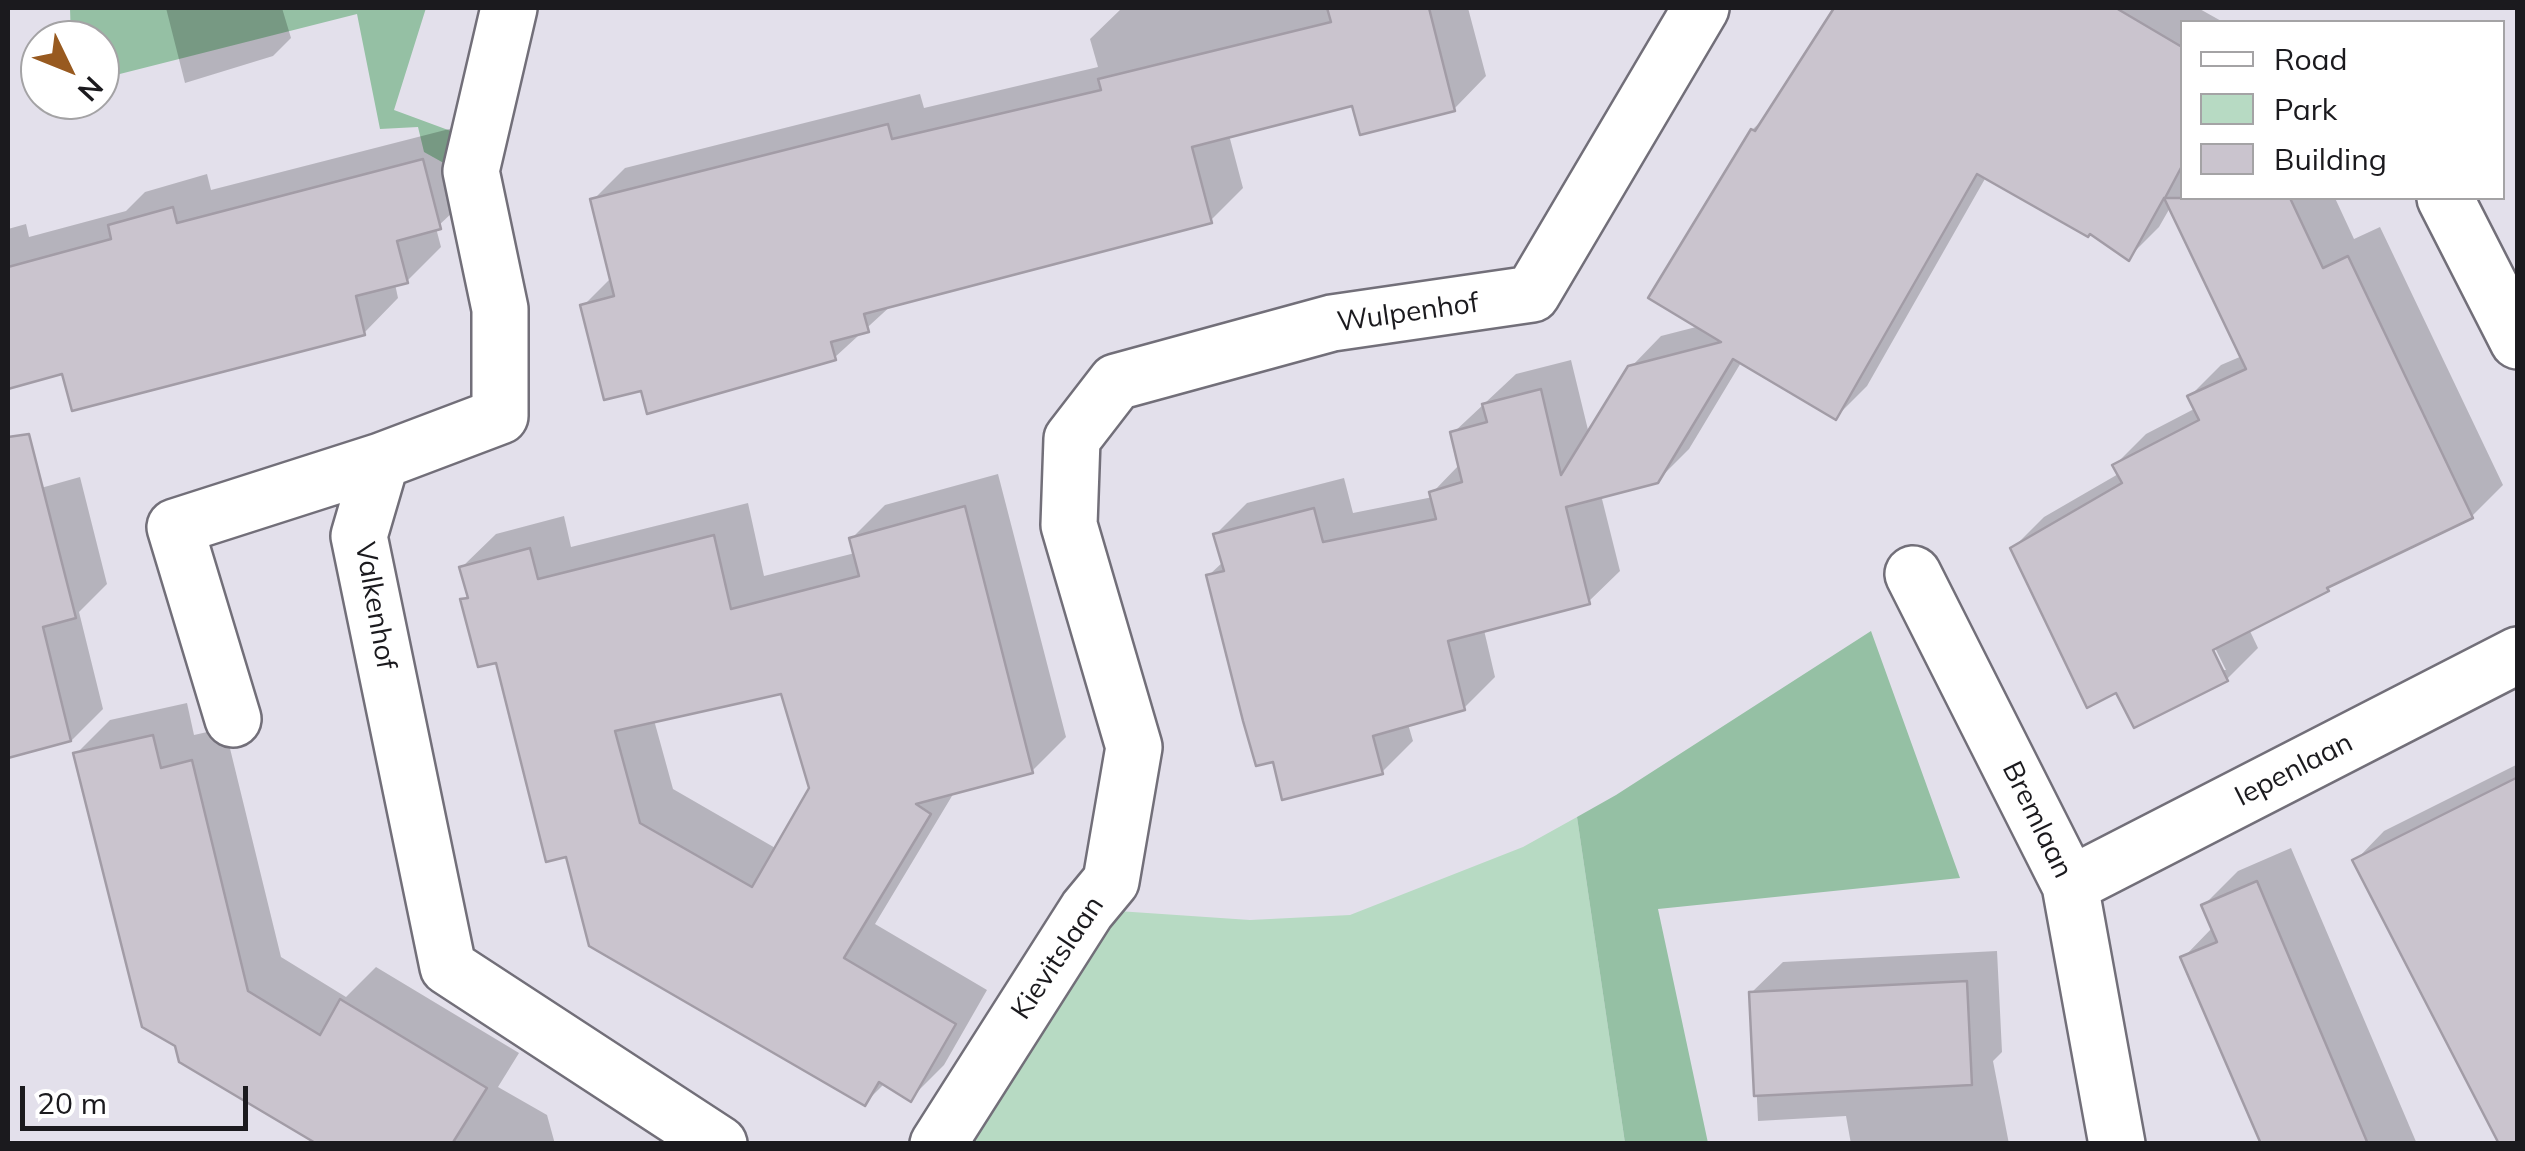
<!DOCTYPE html>
<html>
<head>
<meta charset="utf-8">
<style>
	body { margin:0 }
	#map { position:relative; width:2525px; height:1151px; overflow:hidden; background:#e3e0eb; font-family:Mulish,sans-serif }
	canvas { display:block }
	.frame { position:absolute; inset:0; border:10px solid #1b1a1e; pointer-events:none }
	.legend { position:absolute; left:2180px; top:20px; width:325px; height:180px; box-sizing:border-box; background:#fff; border:2px solid #a4a3a5; margin:0; padding:12px 18px; list-style:none; font-size:30px; color:#1b1a1e }
	.legend li { display:flex; align-items:center; gap:20px; height:50px }
	.legend b { width:50px; border:2px solid #a4a3a5 }
	.north { position:absolute; left:20px; top:20px; width:100px; height:100px; box-sizing:border-box; background:#fff; border:2px solid #a4a3a5; border-radius:50%; rotate:133deg; font-size:28px; font-weight:700; line-height:40px; text-align:center; color:#1b1a1e }
	.north::after { content:''; display:block; margin:auto; width:35px; height:45px; background:#985a20; clip-path:polygon(50% 0,100% 100%,50% 72%,0 100%) }
	.scale { position:absolute; left:20px; top:1086px; width:228px; height:45px; box-sizing:border-box; border:5px solid #1b1a1e; border-top:0; padding-left:12px; font-size:30px; line-height:35px; white-space:nowrap; color:#1b1a1e; -webkit-text-stroke:8px #fff; paint-order:stroke }
</style>
</head>
<body>
<div id="map">
<canvas width="2525" height="1151"></canvas>
<div class="frame"></div>
<ul class="legend">
<li><b style="height:12px;background:#fff"></b>Road</li>
<li><b style="height:28px;background:#b7dac3"></b>Park</li>
<li><b style="height:28px;background:#cac4ce"></b>Building</li>
</ul>
<div class="north">N</div>
<div class="scale">20 m</div>
</div>
<script>
const context = document.querySelector('canvas').getContext('2d');
context.lineJoin = 'round';
function paint(path, color) { context.fillStyle = color; context.fill(path, 'evenodd'); }
function trace(path, color, width, dash) { context.strokeStyle = color; context.lineWidth = width; context.lineCap = dash ? 'butt' : 'round'; context.setLineDash(dash || []); context.stroke(path); }
function drawText(font, color, halo, rows, align = 'center') {
  context.font = font + ' Mulish,sans-serif'; context.lineWidth = 10; context.setLineDash([]); context.textBaseline = 'middle'; context.strokeStyle = halo; context.fillStyle = color; for (const [text, x, y, turn = 0] of rows) {
    context.save(); context.translate(x, y); context.rotate((+turn || 0) * Math.PI / 180); context.textAlign = isNaN(turn) ? turn : align; if (halo) context.strokeText(text, 0, 0); context.fillText(text, 0, 0); context.restore();
  }
}
const green = new Path2D(`
	M 1577,817 L 1625,1143 L 963,1144 L 1103,910 L 1250,920 L 1350,915 L 1523,847 Z`);
const forest = new Path2D(`
	M 70,8 L 426,8 L 394,110 L 459,134 L 449,166 L 424,152 L 418,127 L 380,129 L 357,14 L 100,79 L 100,40 L 71,40 Z
	M 1871,631 L 1960,878 L 1658,909 L 1708,1143 L 1625,1143 L 1577,817 L 1616,795 Z`);
const shadow = new Path2D(`
	M 166,8 L 282,8 L 291,38 L 273,56 L 185,83 Z
	M 1122,8 L 1468,8 L 1486,76 L 1454,109 L 1354,103 L 1229,135 L 1243,188 L 1210,221 L 894,303 L 834,358 L 643,388 L 583,306 L 612,277 L 593,200 L 625,168 L 920,94 L 924,108 L 1098,67 L 1090,39 Z
	M 1837,8 L 2198,8 L 2223,22 L 2182,22 L 2182,198 L 2335,198 L 2354,239 L 2380,227 L 2503,485 L 2472,516 L 2334,582 L 2327,589 L 2249,629 L 2258,648 L 2227,679 L 2117,690 L 2013,548 L 2044,517 L 2120,473 L 2115,465 L 2146,434 L 2196,408 L 2190,396 L 2221,365 L 2242,356 L 2171,206 L 2159,227 L 2128,258 L 2090,232 L 1986,177 L 1867,386 L 1836,417 L 1742,361 L 1689,449 L 1657,481 L 1601,495 L 1620,571 L 1588,602 L 1484,630 L 1495,677 L 1464,708 L 1408,724 L 1413,741 L 1382,772 L 1275,759 L 1208,576 L 1224,561 L 1216,534 L 1247,503 L 1344,478 L 1353,513 L 1433,497 L 1432,493 L 1460,464 L 1453,433 L 1516,374 L 1571,360 L 1589,434 L 1630,368 L 1661,336 L 1700,326 L 1752,130 L 1771,112 ZM 2210,638 L 2226,670 L 2220,670 L 2206,640 Z
	M 457,127 L 474,192 L 436,228 L 441,247 L 407,281 L 395,284 L 398,298 L 364,333 L 175,340 L 10,385 L 8,229 L 26,224 L 29,237 L 126,211 L 145,192 L 207,174 L 211,190 Z
	M 998,474 L 1066,737 L 1032,771 L 955,791 L 875,924 L 987,990 L 944,1065 L 910,1099 L 885,1083 L 865,1103 L 568,854 L 498,660 L 463,600 L 469,594 L 462,567 L 496,534 L 564,516 L 571,547 L 748,503 L 764,576 L 855,553 L 852,538 L 885,505 ZM 782,691 L 812,789 L 777,849 L 673,789 L 654,720 Z
	M 80,477 L 107,584 L 79,612 L 103,709 L 71,741 L 8,757 L 8,504 L 16,495 Z
	M 187,703 L 194,735 L 225,728 L 281,957 L 346,997 L 376,967 L 519,1053 L 498,1087 L 547,1115 L 555,1144 L 322,1144 L 76,754 L 110,720 Z
	M 2518,764 L 2518,1144 L 2355,861 L 2384,831 Z
	M 2291,848 L 2417,1144 L 2264,1144 L 2183,958 L 2213,927 L 2204,905 L 2238,871 Z
	M 1997,951 L 2002,1052 L 1993,1061 L 2009,1144 L 1851,1144 L 1846,1116 L 1758,1121 L 1752,992 L 1783,962 Z`);
const building = new Path2D(`
	M 1327,8 L 1429,8 L 1455,111 L 1360,135 L 1352,106 L 1192,147 L 1212,223 L 864,314 L 869,332 L 831,342 L 836,360 L 647,414 L 641,391 L 604,400 L 580,305 L 614,296 L 590,199 L 888,124 L 892,139 L 1101,90 L 1098,79 L 1331,22 Z
	M 1834,8 L 2116,8 L 2182,47 L 2182,166 L 2165,198 L 2290,198 L 2323,268 L 2348,256 L 2473,518 L 2327,588 L 2329,591 L 2213,650 L 2228,681 L 2134,728 L 2116,693 L 2087,708 L 2010,548 L 2122,483 L 2112,465 L 2199,420 L 2187,396 L 2246,369 L 2164,198 L 2129,261 L 2090,234 L 2088,237 L 1977,174 L 1836,420 L 1733,359 L 1658,483 L 1566,507 L 1590,604 L 1448,641 L 1465,710 L 1373,736 L 1383,774 L 1282,800 L 1273,762 L 1256,766 L 1243,721 L 1206,575 L 1224,571 L 1213,534 L 1314,508 L 1323,542 L 1436,519 L 1429,492 L 1462,482 L 1450,432 L 1487,422 L 1482,404 L 1541,389 L 1561,475 L 1628,366 L 1721,342 L 1648,298 L 1751,129 L 1755,131 Z
	M 423,159 L 441,229 L 397,241 L 408,283 L 356,296 L 365,335 L 72,411 L 62,374 L 8,389 L 8,267 L 111,239 L 108,225 L 173,207 L 177,223 Z
	M 29,434 L 76,618 L 43,627 L 71,741 L 8,758 L 8,437 Z
	M 965,506 L 1033,773 L 916,804 L 931,814 L 844,958 L 956,1024 L 911,1102 L 879,1082 L 865,1106 L 589,946 L 566,857 L 546,862 L 496,663 L 478,667 L 460,599 L 468,598 L 459,567 L 530,548 L 538,579 L 714,535 L 731,609 L 859,576 L 849,538 ZM 781,694 L 809,788 L 752,887 L 640,823 L 615,731 Z
	M 153,735 L 161,768 L 192,760 L 248,991 L 320,1035 L 340,999 L 487,1088 L 452,1144 L 317,1144 L 179,1062 L 175,1046 L 142,1027 L 73,753 Z
	M 2518,777 L 2518,1144 L 2499,1144 L 2352,860 Z
	M 2257,881 L 2344,1087 L 2368,1144 L 2261,1144 L 2180,957 L 2217,942 L 2201,905 Z
	M 1967,981 L 1972,1085 L 1754,1096 L 1749,992 Z`);
const minor = new Path2D(`
	M 509,8 L 471,171 L 500,309 L 500,416 L 381,461 L 359,536 L 448,967 L 719,1144
	M 2445,198 L 2518,341
	M 1913,574 L 2070,885 L 2117,1144
	M 233,719 L 175,527 L 381,461
	M 2070,885 L 2518,655
	M 938,1144 L 1087,910 L 1111,881 L 1134,747 L 1069,525 L 1072,439 L 1116,382 L 1332,323 L 1532,294 L 1701,8`);
const streetNames = [
	["Wulpenhof",1408,313,-8],
	["Valkenhof",375,606,80],
	["Iepenlaan",2294,770,-27],
	["Bremlaan",2037,820,64],
	["Kievitslaan",1058,958,-56]
];
paint(green, '#b7dac3');
paint(forest, '#95c0a4');
paint(shadow, '#0003');
paint(building, '#cac4ce');
trace(building, '#a29ca6', 2.5);
trace(minor, '#726f79', 60);
trace(minor, '#fff', 55);
drawText('28px', '#1b1a1e', '#fff', streetNames);
</script>
</body>
</html>
